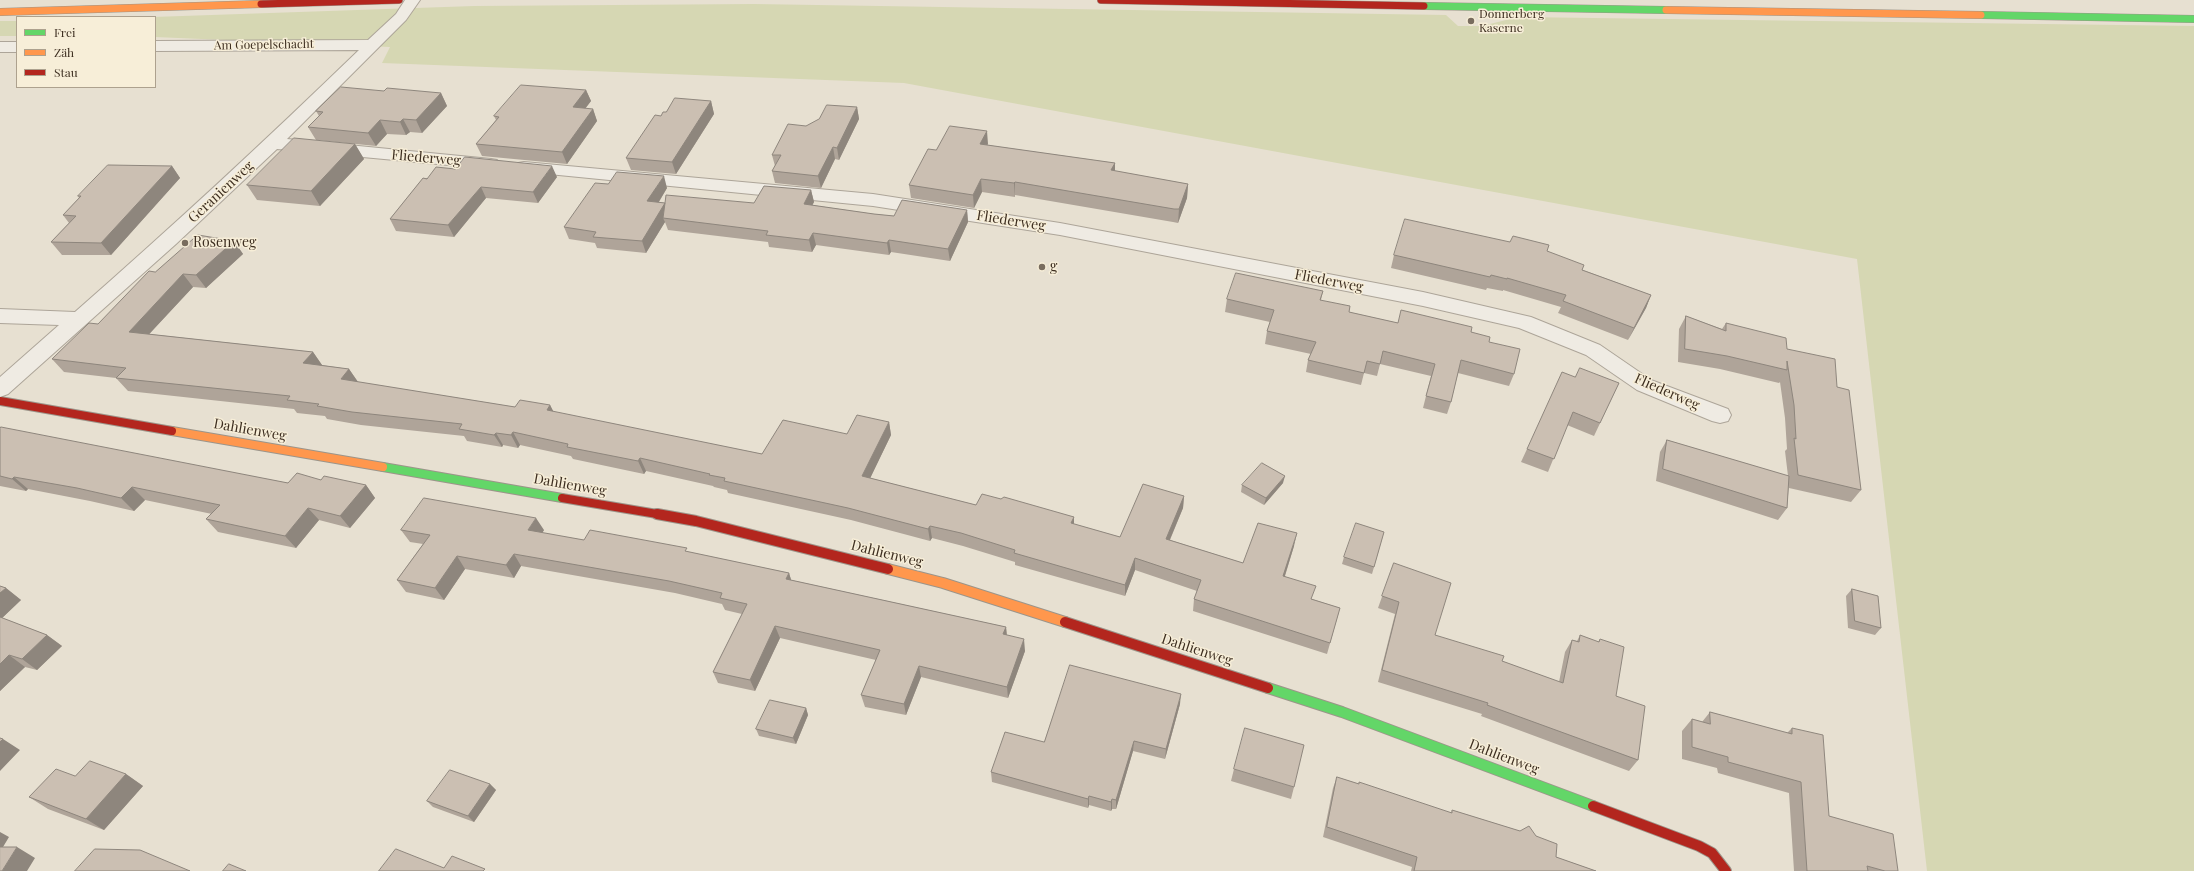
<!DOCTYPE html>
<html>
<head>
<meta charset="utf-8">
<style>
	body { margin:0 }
	#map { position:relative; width:2194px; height:871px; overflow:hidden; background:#e7e0d1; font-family:"Playfair Display",serif }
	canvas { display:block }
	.legend { position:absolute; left:16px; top:16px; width:140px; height:72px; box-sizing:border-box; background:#f7eed8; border:1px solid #ada18e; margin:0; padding:5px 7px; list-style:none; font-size:12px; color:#3d2e20 }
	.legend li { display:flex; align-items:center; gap:8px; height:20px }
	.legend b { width:20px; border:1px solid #ada18e }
</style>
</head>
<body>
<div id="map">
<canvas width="2194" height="871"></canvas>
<ul class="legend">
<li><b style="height:5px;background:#63d668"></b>Frei</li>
<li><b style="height:5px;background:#ff974d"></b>Zäh</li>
<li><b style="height:5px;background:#b3261e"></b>Stau</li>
</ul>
</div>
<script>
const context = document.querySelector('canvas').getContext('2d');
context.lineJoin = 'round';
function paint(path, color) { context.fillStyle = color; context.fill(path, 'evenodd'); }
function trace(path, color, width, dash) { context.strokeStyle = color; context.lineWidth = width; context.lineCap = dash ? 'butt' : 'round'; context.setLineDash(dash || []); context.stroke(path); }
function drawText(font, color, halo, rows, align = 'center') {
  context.font = font + ' "Playfair Display",serif'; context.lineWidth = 3; context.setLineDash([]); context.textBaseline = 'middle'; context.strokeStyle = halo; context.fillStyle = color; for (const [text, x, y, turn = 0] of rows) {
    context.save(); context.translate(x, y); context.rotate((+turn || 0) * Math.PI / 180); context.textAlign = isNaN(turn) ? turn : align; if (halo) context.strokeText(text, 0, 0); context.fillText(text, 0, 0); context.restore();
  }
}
const green = new Path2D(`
	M 754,4 L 1446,15 L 1458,26 L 1482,26 L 1518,17 L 2194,26 L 2194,871 L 1927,871 L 1857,259 L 904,83 L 382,63 L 390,47 L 155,37 L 155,17 L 153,17 L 474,6 Z
	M 0,21 L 17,21 L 17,36 L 0,36 Z`);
const street = new Path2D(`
	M 405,0 L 420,0 L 406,20 L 287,139 L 491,159 L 497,160 L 500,164 L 497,168 L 491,169 L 277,149 L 176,244 L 8,394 L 0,397 L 0,377 L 59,325 L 0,323 L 0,309 L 75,312 C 172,227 266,140 359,50 L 155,51 L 155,41 L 368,40 L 396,14 Z
	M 0,42 L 17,42 L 17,52 L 0,52 Z
	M 524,162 L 873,194 L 1060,223 L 1423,292 L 1531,317 L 1600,345 L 1651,380 L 1728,409 L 1731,415 L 1728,421 L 1720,423 L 1712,421 L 1637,390 L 1586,355 L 1519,328 L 1423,306 L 1060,235 L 873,206 L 518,171 L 515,167 L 518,163 Z`);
const fastFar2 = new Path2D(`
	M 1424,6 L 1666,10
	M 1981,15 L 2194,19`);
const fastFar1 = new Path2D(`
	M 383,467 L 562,498`);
const fast = new Path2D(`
	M 1268,688 L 1342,712 L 1593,806`);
const slowFar2 = new Path2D(`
	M 1666,10 L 1981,15
	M 0,12 L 261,4`);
const slowFar1 = new Path2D(`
	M 172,431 L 383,467`);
const slow = new Path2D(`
	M 888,569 L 943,583 L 1065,622`);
const jamFar2 = new Path2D(`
	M 1101,0 L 1424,6
	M 261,4 L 399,0`);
const jamFar1 = new Path2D(`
	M 0,401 L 172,431
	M 562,498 L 663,515`);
const jam = new Path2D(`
	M 657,514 L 696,521 L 888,569
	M 1065,622 L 1268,688
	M 1593,806 L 1699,846 L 1712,853 L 1726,871`);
const wall = new Path2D(`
	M 586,90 L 591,101 L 585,109 L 593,109 L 597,121 L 567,164 L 482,156 L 476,144 L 496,120 L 494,116 Z
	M 384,91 L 441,93 L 447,106 L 422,133 L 410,132 L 406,135 L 387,134 L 376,146 L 316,140 L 308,127 L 319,116 L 316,111 Z
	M 711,101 L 714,114 L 676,174 L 631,170 L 626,158 L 661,116 L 666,112 Z
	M 857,107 L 859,119 L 839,160 L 835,159 L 821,188 L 775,183 L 772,171 L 775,166 L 772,155 L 806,126 Z
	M 987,131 L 987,145 L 1115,163 L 1115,171 L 1188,184 L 1187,198 L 1178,223 L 1173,222 L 1015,195 L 1015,197 L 982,192 L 974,208 L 911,198 L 909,185 L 936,150 Z
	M 355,144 L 364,159 L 320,206 L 257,200 L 247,185 Z
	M 172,166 L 180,178 L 111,255 L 62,255 L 51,242 L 69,223 L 63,215 L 79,198 L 78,196 Z
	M 557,177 L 538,203 L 486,198 L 454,237 L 396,231 L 390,219 L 423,178 Z
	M 608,184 L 667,188 L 659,202 L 665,203 L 754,203 L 811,190 L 814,202 L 812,205 L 874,214 L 894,216 L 967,210 L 968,222 L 950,261 L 891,252 L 889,255 L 816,245 L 812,252 L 769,247 L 768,242 L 668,230 L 665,222 L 646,253 L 597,248 L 595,243 L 569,239 L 564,227 Z
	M 234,241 L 243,254 L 206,288 L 193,287 L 149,334 L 313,352 L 322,365 L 321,365 L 349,369 L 358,382 L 515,407 L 550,405 L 553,412 L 762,454 L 847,434 L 889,422 L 891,435 L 870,478 L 976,505 L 1001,499 L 1074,517 L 1074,524 L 1120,537 L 1184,496 L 1183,508 L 1170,540 L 1243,563 L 1294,546 L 1285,576 L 1312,599 L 1340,608 L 1327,654 L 1193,611 L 1194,599 L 1197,591 L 1135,570 L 1125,596 L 1015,565 L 1015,562 L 963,546 L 932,538 L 930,541 L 851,520 L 728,493 L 727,490 L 714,487 L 713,486 L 646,471 L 644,474 L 573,459 L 571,456 L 520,445 L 518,448 L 503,445 L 502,447 L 467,441 L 464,436 L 361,425 L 327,419 L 325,416 L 297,413 L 294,409 L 128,391 L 116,378 L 64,372 L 52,359 L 98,324 L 155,272 Z
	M 1547,251 L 1583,270 L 1651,295 L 1646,308 L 1628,340 L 1558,313 L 1561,307 L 1503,290 L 1503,291 L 1487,288 L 1486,290 L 1391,268 L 1394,255 Z
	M 1323,291 L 1321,300 L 1349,312 L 1398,323 L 1471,332 L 1489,342 L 1514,374 L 1509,386 L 1458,373 L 1451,402 L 1447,414 L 1423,408 L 1431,376 L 1380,364 L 1377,376 L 1364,373 L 1361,385 L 1306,372 L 1308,360 L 1311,354 L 1265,344 L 1267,331 L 1270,322 L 1225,312 L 1227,299 Z
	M 1686,316 L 1722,329 L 1726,323 L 1787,349 L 1837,387 L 1861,490 L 1851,502 L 1789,488 L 1789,484 L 1787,508 L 1778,520 L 1656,481 L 1660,452 L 1667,440 L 1788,476 L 1785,451 L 1787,449 L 1785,418 L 1780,382 L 1779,383 L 1720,369 L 1678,362 L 1679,329 Z
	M 1575,377 L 1619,383 L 1594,436 L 1567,425 L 1548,472 L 1521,462 L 1527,449 Z
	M 0,429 L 288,483 L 321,480 L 366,485 L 375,498 L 350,528 L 319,520 L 296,548 L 218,532 L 206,519 L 212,514 L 145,500 L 134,511 L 90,501 L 28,489 L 26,491 L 0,486 Z
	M 1283,483 L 1264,505 L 1241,492 L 1242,485 Z
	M 401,530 L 544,530 L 542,533 L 584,540 L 689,552 L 789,573 L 791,580 L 1006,627 L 1007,635 L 1025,651 L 1008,698 L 921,677 L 906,715 L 865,707 L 861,695 L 876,660 L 780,638 L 755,691 L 718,683 L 713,672 L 742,614 L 725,610 L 722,604 L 675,593 L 521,566 L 514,578 L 465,569 L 444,600 L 406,592 L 397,580 L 423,544 L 410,542 Z
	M 1384,532 L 1372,574 L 1342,564 L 1344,557 Z
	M 1394,563 L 1435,635 L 1502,661 L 1559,682 L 1565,652 L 1572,640 L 1577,641 L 1580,635 L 1598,642 L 1600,639 L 1616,696 L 1638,760 L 1629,771 L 1481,716 L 1482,714 L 1378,682 L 1395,614 L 1378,608 Z
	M 0,586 L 6,588 L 21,600 L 2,618 L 47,635 L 62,646 L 37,670 L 25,667 L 0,691 Z
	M 1852,589 L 1881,628 L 1875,635 L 1848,628 L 1846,596 Z
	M 1180,704 L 1165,759 L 1133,751 L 1116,809 L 1112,809 L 1111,811 L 1089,805 L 1088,808 L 992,782 L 991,772 L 1044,742 Z
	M 806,708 L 808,715 L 796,744 L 759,736 L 756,729 Z
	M 1710,712 L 1787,733 L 1792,728 L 1829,816 L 1898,871 L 1794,871 L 1789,793 L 1718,773 L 1717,768 L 1682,759 L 1682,731 L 1692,719 L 1702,722 Z
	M 1234,769 L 1294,787 L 1291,799 L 1231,781 Z
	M 126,774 L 143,786 L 104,830 L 48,809 L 29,797 L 75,776 Z
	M 1337,777 L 1451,813 L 1452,810 L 1536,836 L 1556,857 L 1596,871 L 1411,871 L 1412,867 L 1323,837 L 1333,788 Z
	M 490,784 L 496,790 L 474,822 L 433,807 L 427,801 Z`);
const shadedWall = new Path2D(`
	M 586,90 L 591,101 L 577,119 L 573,107 Z
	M 441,93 L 447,106 L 422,133 L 416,120 Z
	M 711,101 L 714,114 L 676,174 L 672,162 Z
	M 857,107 L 859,119 L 839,160 L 837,148 Z
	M 593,109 L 597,121 L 567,164 L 562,152 Z
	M 403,119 L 410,132 L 406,135 L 400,122 Z
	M 380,120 L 387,134 L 376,146 L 368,133 Z
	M 987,131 L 988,144 L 981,157 L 980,144 Z
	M 355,144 L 364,159 L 320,206 L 311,191 Z
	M 833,147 L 835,159 L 821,188 L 818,176 Z
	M 1115,163 L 1115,177 L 1111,170 Z
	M 172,166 L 180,178 L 111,255 L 101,243 Z
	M 552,166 L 557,177 L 538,203 L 533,192 Z
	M 664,176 L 667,188 L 652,213 L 647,201 Z
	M 981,179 L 982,192 L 974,208 L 973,195 Z
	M 1015,182 L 1015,197 L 1014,183 Z
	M 1188,184 L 1187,198 L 1178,223 L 1179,209 Z
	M 481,187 L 486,198 L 454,237 L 448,225 Z
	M 811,190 L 814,202 L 807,216 L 804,204 Z
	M 665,203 L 663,218 L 665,222 L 646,253 L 642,241 Z
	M 967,210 L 968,222 L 950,261 L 948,249 Z
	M 813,233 L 816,245 L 812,252 L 809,240 Z
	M 889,240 L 891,252 L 889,255 L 887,243 Z
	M 234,241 L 243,254 L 206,288 L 196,275 Z
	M 183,274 L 193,287 L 140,344 L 129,332 Z
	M 1651,295 L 1646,308 L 1628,340 L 1634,328 Z
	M 313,352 L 322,365 L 312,376 L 303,363 Z
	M 349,369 L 358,382 L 341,379 Z
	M 550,405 L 557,418 L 547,410 Z
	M 889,422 L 891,435 L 865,489 L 862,476 Z
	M 513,432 L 520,445 L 518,448 L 511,435 Z
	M 496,433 L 503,445 L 502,447 L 494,435 Z
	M 640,458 L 646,471 L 644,474 L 638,461 Z
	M 1285,476 L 1283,483 L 1264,505 L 1266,498 Z
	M 14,477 L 28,489 L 26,491 L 12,479 Z
	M 366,485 L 375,498 L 350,528 L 340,516 Z
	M 132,487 L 145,500 L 134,511 L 121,498 Z
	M 1184,496 L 1183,508 L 1165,551 L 1166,539 Z
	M 308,508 L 319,520 L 296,548 L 285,536 Z
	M 1074,517 L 1074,529 L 1071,523 Z
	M 536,518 L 544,530 L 536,543 L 528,530 Z
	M 930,526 L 932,538 L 930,541 L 928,529 Z
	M 1297,533 L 1294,546 L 1281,588 L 1283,576 Z
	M 514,554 L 521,566 L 514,578 L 506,565 Z
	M 457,556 L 465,569 L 444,600 L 435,588 Z
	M 1135,558 L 1135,570 L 1125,596 L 1125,585 Z
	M 789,573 L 793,586 L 786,579 Z
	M 6,588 L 21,600 L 0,620 L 0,593 Z
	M 775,626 L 780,638 L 755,691 L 750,680 Z
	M 1006,627 L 1007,639 L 1003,634 Z
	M 47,635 L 62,646 L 37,670 L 22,659 Z
	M 1024,639 L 1025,651 L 1008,698 L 1007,687 Z
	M 9,655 L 25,667 L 0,691 L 0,664 Z
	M 919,666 L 921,677 L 906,715 L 904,704 Z
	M 1181,694 L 1180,704 L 1165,759 L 1166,749 Z
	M 806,708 L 808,715 L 796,744 L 793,738 Z
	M 3,739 L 20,750 L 0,771 L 0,742 Z
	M 1134,741 L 1133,751 L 1116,809 L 1116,800 Z
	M 126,774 L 143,786 L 104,830 L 86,819 Z
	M 490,784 L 496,790 L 474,822 L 468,816 Z
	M 1089,796 L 1089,805 L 1088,808 L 1088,799 Z
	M 1112,799 L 1112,809 L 1111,811 L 1111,802 Z
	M 0,832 L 9,837 L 0,852 Z
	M 17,847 L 35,858 L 27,871 L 2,871 Z`);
const building = new Path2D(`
	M 521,85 L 586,90 L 573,107 L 593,109 L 562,152 L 476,144 L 499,117 L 494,116 Z
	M 341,87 L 384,91 L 387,88 L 441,93 L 416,120 L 403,119 L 400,122 L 380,120 L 368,133 L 308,127 L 323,112 L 316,111 Z
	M 675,98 L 711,101 L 672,162 L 626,158 L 655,115 L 661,116 L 663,112 L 666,112 Z
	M 827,105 L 857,107 L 837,148 L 833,147 L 818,176 L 772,171 L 781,155 L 772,155 L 788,124 L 806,126 L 819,119 Z
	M 950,126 L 987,131 L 980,144 L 1115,163 L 1111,170 L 1188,184 L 1179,209 L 1174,209 L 1015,182 L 1014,183 L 981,179 L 973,195 L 909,185 L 928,149 L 936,150 Z
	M 294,138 L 355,144 L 311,191 L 247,185 Z
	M 465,157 L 552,166 L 533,192 L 481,187 L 448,225 L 390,219 L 423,178 L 427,179 L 436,167 L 455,169 Z
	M 108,165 L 172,166 L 101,243 L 51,242 L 76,216 L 63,215 L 81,196 L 78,196 Z
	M 617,172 L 664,176 L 647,201 L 665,203 L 666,195 L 754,203 L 764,186 L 811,190 L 804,204 L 874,214 L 894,216 L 902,200 L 967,210 L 948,249 L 889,240 L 887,243 L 813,233 L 809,240 L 766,235 L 768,231 L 663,218 L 665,203 L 642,241 L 593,237 L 596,232 L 564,227 L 595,183 L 608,184 Z
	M 1405,219 L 1510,242 L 1513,236 L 1549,245 L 1547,251 L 1584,265 L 1582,270 L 1651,295 L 1634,328 L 1563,301 L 1566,295 L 1507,278 L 1507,279 L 1491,275 L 1490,277 L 1394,255 Z
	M 198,235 L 234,241 L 196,275 L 183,274 L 129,332 L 313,352 L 303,363 L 349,369 L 341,379 L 515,407 L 520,400 L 550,405 L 547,410 L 762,454 L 783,420 L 847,434 L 857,415 L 889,422 L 862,476 L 976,505 L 982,494 L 1001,499 L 1004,497 L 1074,517 L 1071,523 L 1120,537 L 1143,484 L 1184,496 L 1166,539 L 1243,563 L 1258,523 L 1297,533 L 1283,576 L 1316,586 L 1311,599 L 1340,608 L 1330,643 L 1194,599 L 1201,580 L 1135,558 L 1125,585 L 1014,553 L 1015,550 L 961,533 L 930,526 L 928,529 L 848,508 L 724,481 L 725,478 L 709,475 L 710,474 L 640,458 L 638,461 L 567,447 L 568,444 L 513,432 L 511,435 L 496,433 L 494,435 L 459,429 L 462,424 L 352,412 L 317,406 L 319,404 L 287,400 L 290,396 L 116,378 L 126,368 L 52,359 L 89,323 L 98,324 L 149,271 L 155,272 Z
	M 1236,273 L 1323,291 L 1320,300 L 1350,306 L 1349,312 L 1398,323 L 1401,310 L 1472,327 L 1471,332 L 1490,337 L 1489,342 L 1520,349 L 1514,374 L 1461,360 L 1451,402 L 1426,396 L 1435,364 L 1383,351 L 1380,364 L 1367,361 L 1364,373 L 1308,360 L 1316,342 L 1267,331 L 1274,310 L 1227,299 Z
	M 1686,316 L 1726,331 L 1726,323 L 1786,338 L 1787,349 L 1835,359 L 1837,387 L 1849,390 L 1861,490 L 1798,475 L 1794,438 L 1796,439 L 1794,405 L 1787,361 L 1787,370 L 1727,356 L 1685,349 Z
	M 1580,368 L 1619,383 L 1600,423 L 1573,412 L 1554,459 L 1527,449 L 1562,372 L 1575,377 Z
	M 1,427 L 288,483 L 297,473 L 321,480 L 324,476 L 366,485 L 340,516 L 308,508 L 285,536 L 206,519 L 220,505 L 132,487 L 121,498 L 77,488 L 14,477 L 12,479 L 0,476 L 0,429 Z
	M 1667,440 L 1789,476 L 1787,508 L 1663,469 Z
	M 1262,463 L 1285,476 L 1266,498 L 1242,485 Z
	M 424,498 L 536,518 L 528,530 L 584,540 L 590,530 L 687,548 L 685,551 L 789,573 L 786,579 L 1006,627 L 1003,634 L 1024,639 L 1007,687 L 919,666 L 904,704 L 861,695 L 880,650 L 775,626 L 750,680 L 713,672 L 747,604 L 720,598 L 722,593 L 669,581 L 514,554 L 506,565 L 457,556 L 435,588 L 397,580 L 430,535 L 401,530 Z
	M 1356,523 L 1384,532 L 1374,567 L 1344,557 Z
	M 1394,563 L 1451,583 L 1435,635 L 1504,656 L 1502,661 L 1563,683 L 1572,640 L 1579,642 L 1580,635 L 1599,642 L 1600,639 L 1624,647 L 1616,696 L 1645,706 L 1638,760 L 1487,705 L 1488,703 L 1382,670 L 1399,602 L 1382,596 Z
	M 0,586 L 6,588 L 0,593 Z
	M 1852,589 L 1878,596 L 1881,628 L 1855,621 Z
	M 0,617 L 47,635 L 22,659 L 9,655 L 0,664 Z
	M 1070,665 L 1181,694 L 1166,749 L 1134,741 L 1116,800 L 1112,799 L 1111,802 L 1089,796 L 1088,799 L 991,772 L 1005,732 L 1044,742 Z
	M 770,700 L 806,708 L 793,738 L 756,729 Z
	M 1710,712 L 1792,734 L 1792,728 L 1823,735 L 1829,816 L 1893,834 L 1898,871 L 1885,871 L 1867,866 L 1868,871 L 1807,871 L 1801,782 L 1728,762 L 1728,757 L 1692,747 L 1692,719 L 1710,724 Z
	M 1245,728 L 1304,745 L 1294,787 L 1234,769 Z
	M 0,738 L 3,739 L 0,742 Z
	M 90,761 L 126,774 L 86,819 L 29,797 L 56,769 L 75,776 Z
	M 450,770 L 490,784 L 468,816 L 427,801 Z
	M 1337,777 L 1359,784 L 1359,782 L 1452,813 L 1452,810 L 1520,831 L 1529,826 L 1536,836 L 1557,844 L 1556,857 L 1596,871 L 1414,871 L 1417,857 L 1327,827 Z
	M 0,847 L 17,847 L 2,871 L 0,871 Z
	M 95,849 L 140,850 L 190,871 L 75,871 Z
	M 396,849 L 444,868 L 452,856 L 485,869 L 483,871 L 379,871 Z
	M 229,864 L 246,871 L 223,871 Z`);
const markers = [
	[1471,21,4,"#786c5e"],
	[185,243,4,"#786c5e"],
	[1042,267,4,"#786c5e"]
];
const farPoinames = [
	["Donnerberg",1479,14],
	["Kaserne",1479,28]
];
const farStreetnames = [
	["Am Goepelschacht",264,45,-1]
];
const streetNames = [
	["Fliederweg",426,158,5],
	["Geranienweg",221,192,-43],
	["Fliederweg",1011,221,9],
	["Fliederweg",1329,281,11],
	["Fliederweg",1667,392,24],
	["Dahlienweg",250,430,10],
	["Dahlienweg",570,485,10],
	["Dahlienweg",887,554,14],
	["Dahlienweg",1197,650,18],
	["Dahlienweg",1504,757,21]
];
const poiNames = [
	["Rosenweg",193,243],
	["g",1050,267]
];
paint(green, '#d6d7b3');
trace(street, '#ada599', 2);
trace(fastFar2, '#9c958a', 8);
trace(fastFar1, '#9c958a', 10);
trace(fast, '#9c958a', 12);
trace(slowFar2, '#9c958a', 8);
trace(slowFar1, '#9c958a', 10);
trace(slow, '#9c958a', 12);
trace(jamFar2, '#9c958a', 8);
trace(jamFar1, '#9c958a', 10);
trace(jam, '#9c958a', 12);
paint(street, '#efebe3');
trace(fastFar2, '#63d668', 7);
trace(fastFar1, '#63d668', 8);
trace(fast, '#63d668', 10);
trace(slowFar2, '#ff974d', 7);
trace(slowFar1, '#ff974d', 8);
trace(slow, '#ff974d', 10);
trace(jamFar2, '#b3261e', 7);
trace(jamFar1, '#b3261e', 8);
trace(jam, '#b3261e', 10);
paint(wall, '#afa499');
paint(shadedWall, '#8e867d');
paint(building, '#cbbfb2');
trace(building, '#8e867d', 1);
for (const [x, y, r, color] of markers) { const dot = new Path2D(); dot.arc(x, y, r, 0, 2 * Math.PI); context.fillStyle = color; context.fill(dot); trace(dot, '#f7eed8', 1.5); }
drawText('12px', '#3d2e20', '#f7eed8', farPoinames, 'left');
drawText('12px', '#3d2e20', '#f7eed8', farStreetnames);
drawText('14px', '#3d2e20', '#f7eed8', streetNames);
drawText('14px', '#3d2e20', '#f7eed8', poiNames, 'left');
</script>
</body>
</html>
